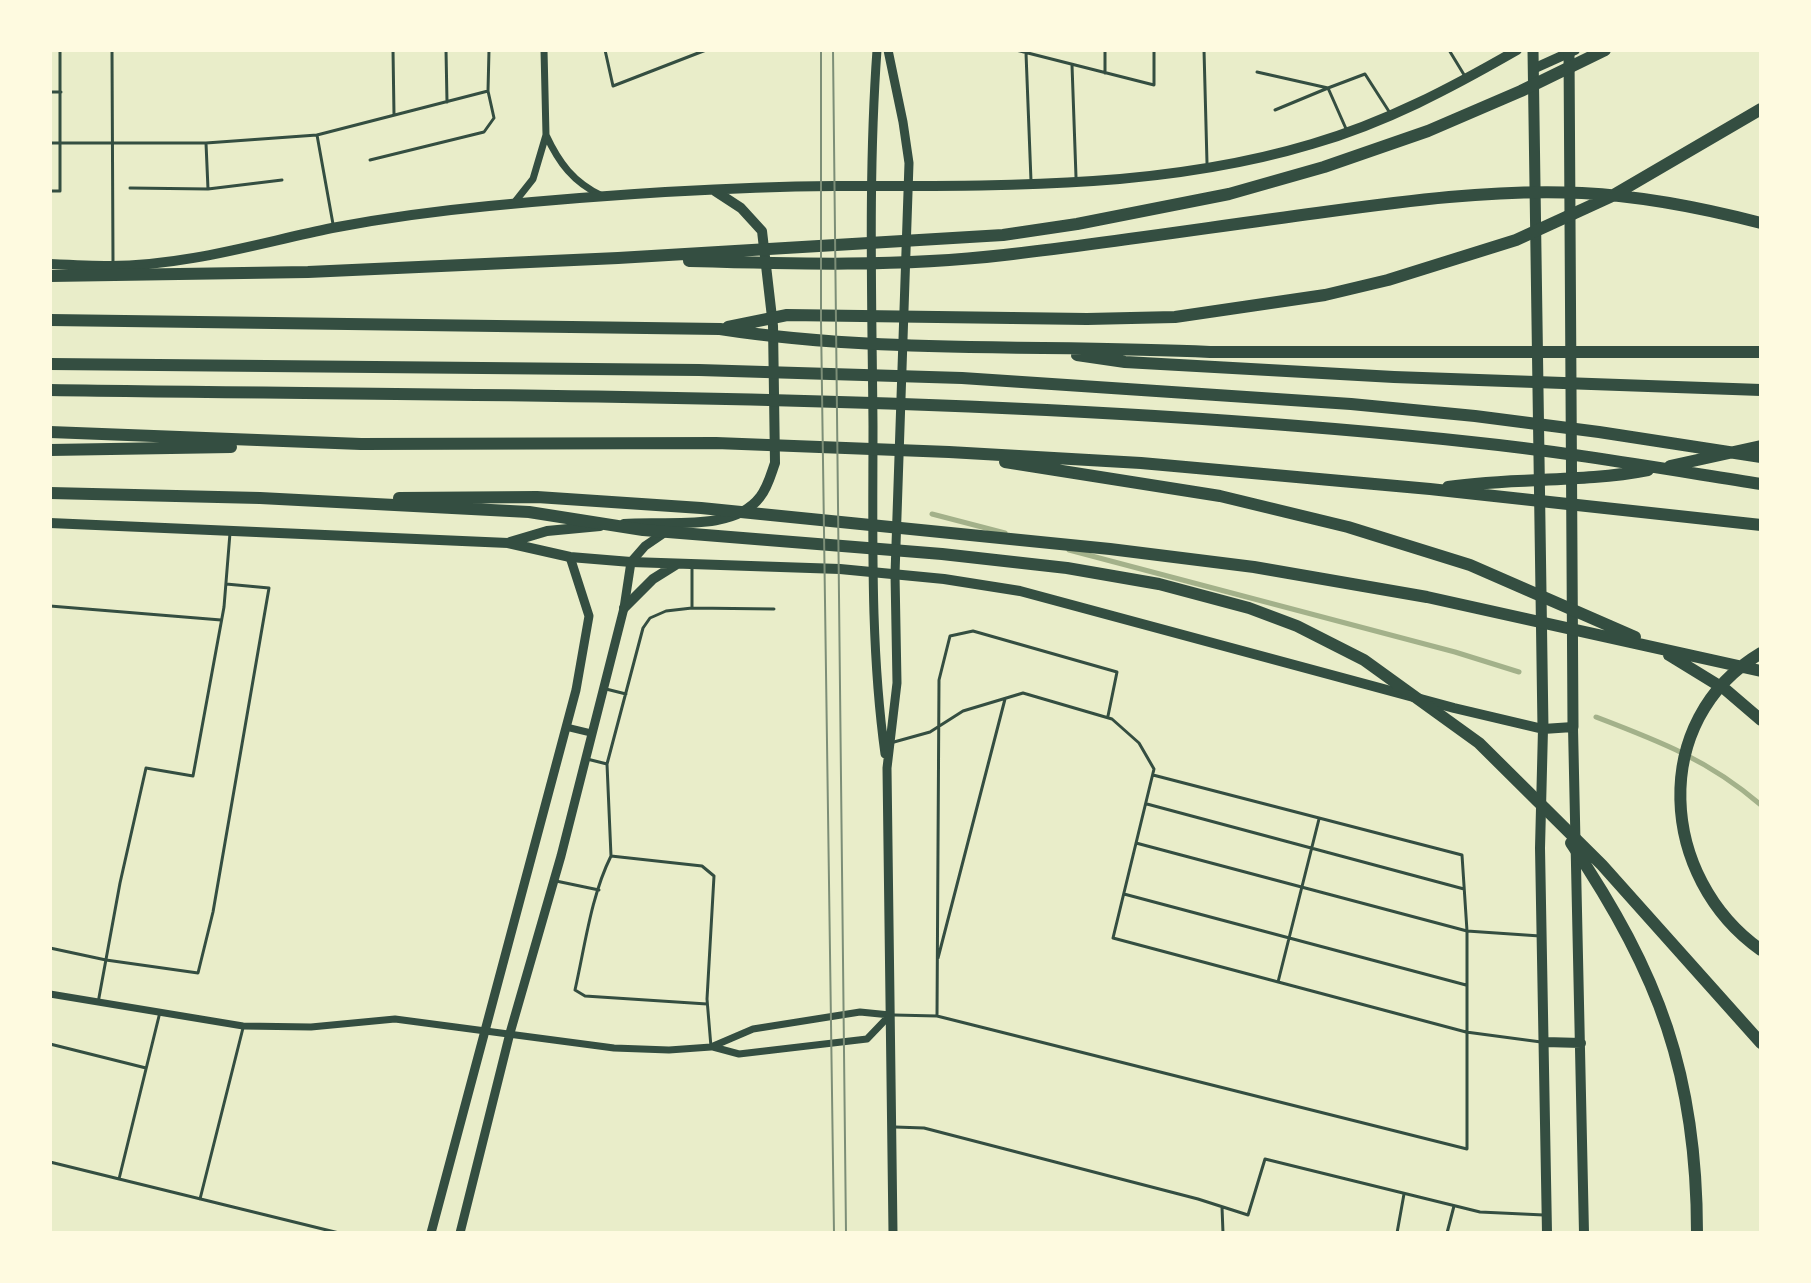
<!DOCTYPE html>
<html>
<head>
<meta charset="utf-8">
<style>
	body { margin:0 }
	#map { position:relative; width:1811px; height:1283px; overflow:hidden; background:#e9edc9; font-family:"Varela Round",sans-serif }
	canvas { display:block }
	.frame { position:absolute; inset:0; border:52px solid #fefae0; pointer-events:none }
</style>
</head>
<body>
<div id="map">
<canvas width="1811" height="1283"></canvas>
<div class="frame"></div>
</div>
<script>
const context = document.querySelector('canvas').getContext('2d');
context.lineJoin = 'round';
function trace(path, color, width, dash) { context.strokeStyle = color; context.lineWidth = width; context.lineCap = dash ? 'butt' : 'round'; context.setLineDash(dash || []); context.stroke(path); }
const stream = new Path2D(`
	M 932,514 L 1005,533
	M 1069,550 L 1455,652 L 1519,672
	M 1596,717 C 1659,741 1709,760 1761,805`);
const service = new Path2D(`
	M 112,50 L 113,262
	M 393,50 L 394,115
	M 446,50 L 447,102
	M 605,50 L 613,86 L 706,50
	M 1016,50 L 1154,85 L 1154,50
	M 1204,50 L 1207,163
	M 1449,50 L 1466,78
	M 1026,53 L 1031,181
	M 1072,65 L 1076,177
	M 1257,72 L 1328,88
	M 1105,73 L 1105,50
	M 50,92 L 61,92
	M 1275,110 L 1328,88
	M 1347,131 L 1328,88 L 1365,74 L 1390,113
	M 50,143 L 206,143 L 317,135
	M 206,143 L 208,189 L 282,180
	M 370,160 L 484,132 L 494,118 L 488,91
	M 130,188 L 208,189
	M 50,191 L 60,191 L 60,50
	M 333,224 L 317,135 L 488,91 L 489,50
	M 50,606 L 221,620
	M 692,608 L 774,609
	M 606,689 L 626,694
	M 894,742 L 930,732 L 963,711 L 1023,693 L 1112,719 L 1139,743 L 1154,769 L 1113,938 L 1466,1032 L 1541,1042
	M 587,759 L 607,764
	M 1153,775 L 1462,855 L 1467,931 L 1540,936
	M 1147,804 L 1464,889
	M 611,856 L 607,764 L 643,628 L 650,618 L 666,611 L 692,608 L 692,567
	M 556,881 L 599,890
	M 1124,894 L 1466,985
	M 50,948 L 106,960 L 198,973 L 213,912 L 269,588 L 226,584
	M 938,958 L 1005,699
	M 1278,982 L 1319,819
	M 98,1003 L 120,883 L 146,768 L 193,776 L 224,607 L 230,533
	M 707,1004 L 585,996 L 575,990 C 585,946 591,896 611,856 L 702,866 L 714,876 L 707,999 L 711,1047
	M 894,1015 L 937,1016 L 1467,1149 L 1467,931 L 1136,843
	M 937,1016 L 939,680 L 950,636 L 973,631 L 1117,672 L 1108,716
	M 50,1044 L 146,1068
	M 895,1127 L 924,1128 L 1198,1199 L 1248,1215 L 1265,1159 L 1480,1212 L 1544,1215
	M 50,1162 L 339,1233
	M 119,1179 L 160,1012
	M 200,1199 L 243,1028
	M 1222,1207 L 1223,1233
	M 1397,1233 L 1404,1194
	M 1447,1233 L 1454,1206`);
const minor = new Path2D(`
	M 546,135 C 559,163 573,182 602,196
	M 514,203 L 533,179 L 546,135 L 544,50
	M 566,727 L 591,733
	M 50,994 L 243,1026 L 311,1027 L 395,1019 L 614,1048 L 669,1050 L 711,1047 L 753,1029 L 860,1012 L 890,1015
	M 713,1047 L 739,1054 L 867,1039 L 890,1015`);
const tertiary = new Path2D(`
	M 877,50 C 868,175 872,301 873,426 C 873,536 870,645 885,754
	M 888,50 L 903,122 L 909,163 L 895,574 L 897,683 L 887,768 L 893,1233
	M 431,1233 L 576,690 L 589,616 L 570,557
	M 460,1233 L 510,1033 L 561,856 L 624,608 L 631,562 L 645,546 L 667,531`);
const secondary = new Path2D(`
	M 1533,69 L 1575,50
	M 50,264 C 70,265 90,266 110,266 C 185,266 259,243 332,228 C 384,218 436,211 489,206 C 603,195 719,187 834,186 C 993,186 1159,190 1312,144 C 1385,123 1451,88 1517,50
	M 50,523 L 508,543 L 570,557 L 631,562 L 840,569 L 944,579 L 1020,591 L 1454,708 L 1543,729 L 1573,727 L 1584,1233
	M 624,524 C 663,520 733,533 760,497 C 768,487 771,474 775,463 L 773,326 L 762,231 L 741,208 L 715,191
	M 510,542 L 547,531 L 600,526
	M 624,608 L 653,579 L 677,564
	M 1543,729 L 1540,848 L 1547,1233
	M 1545,1042 L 1581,1043`);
const primary = new Path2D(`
	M 1533,50 L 1543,729
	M 1569,50 L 1573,727`);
const motorway = new Path2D(`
	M 689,261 C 795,264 899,267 1004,255 C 1108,243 1212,227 1317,213 C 1405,201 1493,189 1582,193 C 1642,196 1703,208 1761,223
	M 50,276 L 308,272 L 618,258 L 1003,235 L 1077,224 L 1229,194 L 1324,167 L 1428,131 L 1521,91 L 1605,50
	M 50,320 L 720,329 C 881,354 1047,344 1210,352 L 1761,352
	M 728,327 L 787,315 L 1087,319 L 1175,317 L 1325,295 L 1388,280 L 1516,240 L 1612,196 L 1761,109
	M 1077,355 L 1125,362 L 1394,377 L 1761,390
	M 50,364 L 699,370 L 962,378 L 1351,404 L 1475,416 L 1599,432 L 1761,457
	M 50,390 C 524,397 999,392 1471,442 C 1568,452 1665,469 1761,484
	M 50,432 L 361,444 L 716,443 L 949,452 L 1141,463 L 1430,489 L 1761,525
	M 50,450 L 231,447
	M 1005,462 L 1220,496 L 1348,527 L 1470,565 L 1635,637
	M 1670,466 L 1761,446
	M 1448,487 C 1515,477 1582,483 1648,470
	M 50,493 L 260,498 L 529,512 L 643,530 L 942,554 L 1067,568 L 1159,584 L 1249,608 L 1297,626 L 1364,660 L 1479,743 L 1602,865 L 1761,1043
	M 399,498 L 537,497 L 701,508 L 1110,549 L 1254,567 L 1427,597 L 1761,671
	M 1761,653 C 1648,720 1659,878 1761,950
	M 1669,655 L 1726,690 L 1761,720
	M 1571,843 C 1659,973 1697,1075 1697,1233`);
const tram = new Path2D(`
	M 821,50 L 821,321 L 834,1233
	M 833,50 L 846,1233`);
trace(stream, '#a3b18a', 5);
trace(service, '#344e41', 3);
trace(minor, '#344e41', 7);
trace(tertiary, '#344e41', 9);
trace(secondary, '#344e41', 10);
trace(primary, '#344e41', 11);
trace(motorway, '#344e41', 12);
trace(tram, '#7c8e77', 2);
</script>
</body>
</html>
